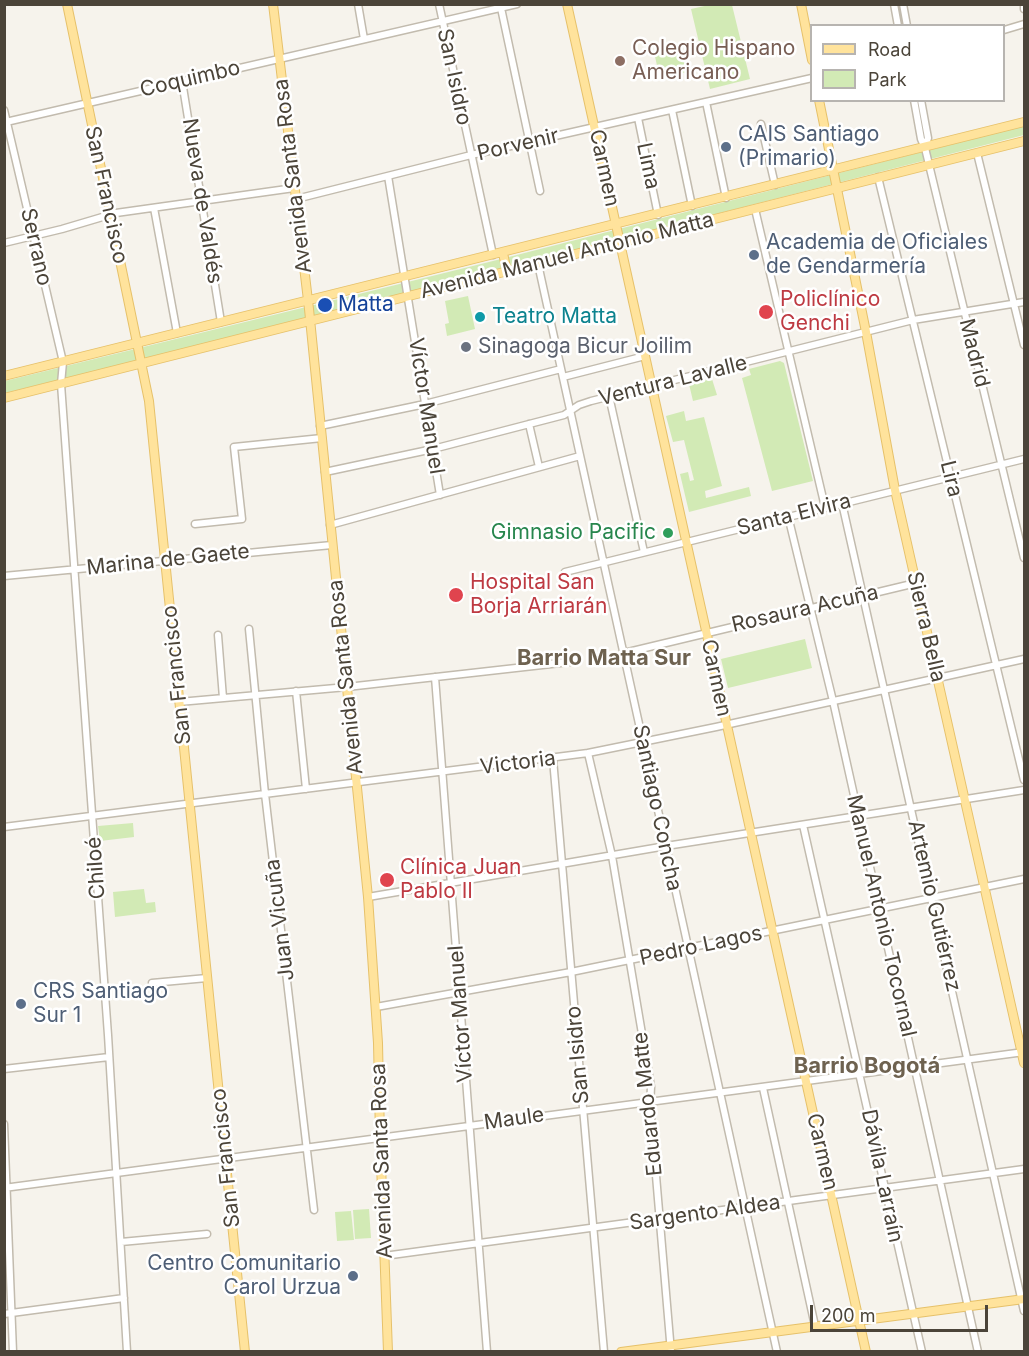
<!DOCTYPE html>
<html>
<head>
<meta charset="utf-8">
<style>
	body { margin:0 }
	#map { position:relative; width:1029px; height:1356px; overflow:hidden; background:#f6f3ec; font-family:Inter,sans-serif }
	canvas { display:block }
	.frame { position:absolute; inset:0; border:6px solid #4b4439; pointer-events:none }
	.legend { position:absolute; left:810px; top:24px; width:195px; height:78px; box-sizing:border-box; background:#fff; border:2px solid #b7b4b0; margin:0; padding:8px 10px; list-style:none; font-size:18px; color:#4b4439 }
	.legend li { display:flex; align-items:center; gap:12px; height:30px }
	.legend b { width:30px; border:2px solid #b7b4b0 }
	.scale { position:absolute; left:810px; top:1305px; width:178px; height:27px; box-sizing:border-box; border:3px solid #4b4439; border-top:0; padding-left:8px; font-size:18px; line-height:21px; white-space:nowrap; color:#4b4439; -webkit-text-stroke:4px #fff; paint-order:stroke }
</style>
</head>
<body>
<div id="map">
<canvas width="1029" height="1356"></canvas>
<div class="frame"></div>
<ul class="legend">
<li><b style="height:8px;background:#ffe39c"></b>Road</li>
<li><b style="height:16px;background:#d2eab5"></b>Park</li>
</ul>
<div class="scale">200 m</div>
</div>
<script>
const context = document.querySelector('canvas').getContext('2d');
context.lineJoin = 'round';
function paint(path, color) { context.fillStyle = color; context.fill(path, 'evenodd'); }
function trace(path, color, width, dash) { context.strokeStyle = color; context.lineWidth = width; context.lineCap = dash ? 'butt' : 'round'; context.setLineDash(dash || []); context.stroke(path); }
function drawText(font, color, halo, rows, align = 'center') {
  context.font = font + ' Inter,sans-serif'; context.lineWidth = 5; context.setLineDash([]); context.textBaseline = 'middle'; context.strokeStyle = halo; context.fillStyle = color; for (const [text, x, y, turn = 0] of rows) {
    context.save(); context.translate(x, y); context.rotate((+turn || 0) * Math.PI / 180); context.textAlign = isNaN(turn) ? turn : align; if (halo) context.strokeText(text, 0, 0); context.fillText(text, 0, 0); context.restore();
  }
}
const green = new Path2D(`
	M 709,5 L 732,5 L 750,79 L 710,89 L 691,9 Z
	M 681,45 L 687,72 L 660,79 L 654,52 Z
	M 1024,126 L 1024,135 L 295,322 L 5,393 L 5,381 L 493,261 Z
	M 468,296 L 475,329 L 447,336 L 445,324 L 449,323 L 445,301 Z
	M 780,361 L 784,363 L 813,481 L 772,491 L 742,378 L 751,375 L 749,369 Z
	M 712,379 L 717,395 L 693,401 L 689,384 Z
	M 684,411 L 686,421 L 704,417 L 722,486 L 705,491 L 706,498 L 749,487 L 751,496 L 689,512 L 680,474 L 688,472 L 690,481 L 694,480 L 684,440 L 673,442 L 666,416 Z
	M 805,639 L 812,668 L 728,688 L 721,659 Z
	M 133,823 L 134,837 L 100,841 L 98,826 Z
	M 144,889 L 146,903 L 155,902 L 156,912 L 115,917 L 113,892 Z
	M 369,1209 L 371,1238 L 355,1239 L 353,1210 Z
	M 351,1211 L 354,1240 L 337,1241 L 335,1212 Z`);
const minor = new Path2D(`
	M 358,4 L 364,39
	M 439,4 L 493,255
	M 894,4 L 898,26
	M 903,4 L 907,26
	M 1024,4 L 1024,9
	M 501,8 L 540,191
	M 1004,30 L 1024,24
	M 182,81 L 221,322
	M 914,100 L 921,139 L 925,148 L 1024,558
	M 921,100 L 928,138 L 925,147
	M 706,102 L 726,198
	M 4,110 L 63,362 L 61,384 L 108,1035 L 127,1352
	M 672,110 L 692,206
	M 638,118 L 658,215
	M 6,122 L 517,4
	M 761,124 L 775,185
	M 977,153 L 1024,345
	M 388,176 L 440,495
	M 878,177 L 1024,780
	M 296,199 L 471,155 L 812,78
	M 154,208 L 177,333
	M 755,209 L 825,507
	M 4,243 L 62,229 L 116,213 L 294,188
	M 538,264 L 777,1352
	M 563,377 L 645,356
	M 609,396 L 644,552
	M 529,424 L 539,467
	M 320,426 L 425,404 L 561,369
	M 325,472 L 433,449 L 564,415 L 579,405 L 591,401 L 913,320 L 1024,302
	M 842,503 L 1024,1311
	M 788,516 L 833,701 L 978,1352
	M 195,524 L 242,519 L 234,447 L 322,438
	M 330,525 L 580,456
	M 565,572 L 1024,459
	M 4,576 L 332,545
	M 249,629 L 265,794 L 314,1210
	M 218,635 L 223,698
	M 624,653 L 916,583
	M 435,677 L 487,1352
	M 296,691 L 306,789
	M 179,702 L 347,687 L 578,661
	M 588,753 L 612,856 L 651,1087 L 650,1105 L 671,1352
	M 553,759 L 604,1352
	M 803,825 L 922,1352
	M 4,827 L 588,753 L 716,727 L 1024,659
	M 368,897 L 666,846 L 1024,790
	M 152,983 L 207,978
	M 376,1007 L 571,972 L 1024,879
	M 4,1069 L 109,1057
	M 763,1088 L 815,1326
	M 4,1124 L 13,1352
	M 4,1188 L 1024,1052
	M 121,1242 L 207,1234
	M 384,1256 L 1024,1169
	M 4,1314 L 124,1298`);
const major = new Path2D(`
	M 67,4 L 149,401 L 245,1352
	M 273,4 L 309,309 L 368,897 L 378,1043 L 380,1137 L 388,1352
	M 567,4 L 866,1352
	M 801,4 L 812,60
	M 819,100 L 866,332 L 895,490 L 1024,1063
	M 503,253 L 507,272
	M 4,376 L 1024,122
	M 4,398 L 1024,141
	M 621,1352 L 1024,1299`);
const markers = [
	[620,61,6,"#8d6e63"],
	[726,147,6,"#5c6f8a"],
	[754,255,6,"#5c6f8a"],
	[325,305,8,"#1a4fb4"],
	[766,312,8,"#e0444e"],
	[480,317,6,"#0f9aa8"],
	[466,347,6,"#6b7280"],
	[668,533,6,"#2e9e5b"],
	[456,595,8,"#e0444e"],
	[387,880,8,"#e0444e"],
	[21,1004,6,"#5c6f8a"],
	[353,1276,6,"#5c6f8a"]
];
const educationNames = [
	["Colegio Hispano",632,49],
	["Americano",632,73]
];
const streetNames = [
	["San Isidro",454,77,78],
	["Coquimbo",190,79,-13],
	["Porvenir",518,145,-13],
	["Lima",648,166,78],
	["Carmen",604,168,78],
	["Avenida Santa Rosa",293,176,-97],
	["San Francisco",106,195,78],
	["Nueva de Valdés",202,201,81],
	["Serrano",36,247,77],
	["Avenida Manuel Antonio Matta",567,256,-14],
	["Madrid",974,353,76],
	["Ventura Lavalle",673,381,-14],
	["Víctor Manuel",426,406,81],
	["Lira",951,479,76],
	["Santa Elvira",794,515,-14],
	["Marina de Gaete",168,560,-6],
	["Rosaura Acuña",805,609,-13],
	["Sierra Bella",926,627,77],
	["San Francisco",177,675,-96],
	["Avenida Santa Rosa",346,677,-96],
	["Carmen",716,678,78],
	["Victoria",518,763,-7],
	["Santiago Concha",657,808,78],
	["Chiloé",96,868,-94],
	["Artemio Gutiérrez",934,906,77],
	["Manuel Antonio Tocornal",881,916,77],
	["Juan Vicuña",280,920,-97],
	["Pedro Lagos",701,946,-12],
	["Víctor Manuel",461,1014,-94],
	["San Isidro",578,1055,-95],
	["Eduardo Matte",648,1104,-96],
	["Maule",514,1119,-8],
	["Carmen",822,1152,77],
	["San Francisco",226,1158,-96],
	["Avenida Santa Rosa",382,1161,-92],
	["Dávila Larraín",882,1176,78],
	["Sargento Aldea",705,1213,-8]
];
const serviceNames = [
	["CAIS Santiago",738,135],
	["(Primario)",738,159],
	["Academia de Oficiales",766,243],
	["de Gendarmería",766,267],
	["CRS Santiago",33,992],
	["Sur 1",33,1016],
	["Centro Comunitario",341,1264,"right"],
	["Carol Urzua",341,1288,"right"]
];
const healthNames = [
	["Policlínico",780,300],
	["Genchi",780,324],
	["Hospital San",470,583],
	["Borja Arriarán",470,607],
	["Clínica Juan",400,868],
	["Pablo II",400,892]
];
const transitNames = [
	["Matta",338,305]
];
const cultureNames = [
	["Teatro Matta",492,317]
];
const worshipNames = [
	["Sinagoga Bicur Joilim",478,347]
];
const leisureNames = [
	["Gimnasio Pacific",656,533]
];
const neighbourhoodNames = [
	["Barrio Matta Sur",604,658],
	["Barrio Bogotá",867,1066]
];
paint(green, '#d2eab5');
trace(minor, '#c2bbae', 9);
trace(major, '#e6c16a', 10);
trace(minor, '#fff', 6);
trace(major, '#ffe39c', 8);
for (const [x, y, r, color] of markers) { const dot = new Path2D(); dot.arc(x, y, r, 0, 2 * Math.PI); context.fillStyle = color; context.fill(dot); trace(dot, '#fff', 2); }
drawText('21px', '#785e54', '#fff', educationNames, 'left');
drawText('21px', '#4b4439', '#fff', streetNames);
drawText('21px', '#4e5e75', '#fff', serviceNames, 'left');
drawText('21px', '#be3a42', '#fff', healthNames, 'left');
drawText('21px', '#164399', '#fff', transitNames, 'left');
drawText('21px', '#0d838f', '#fff', cultureNames, 'left');
drawText('21px', '#5b616d', '#fff', worshipNames, 'left');
drawText('21px', '#27864d', '#fff', leisureNames, 'right');
drawText('bold 22px', '#6e6250', '#fff', neighbourhoodNames);
</script>
</body>
</html>
